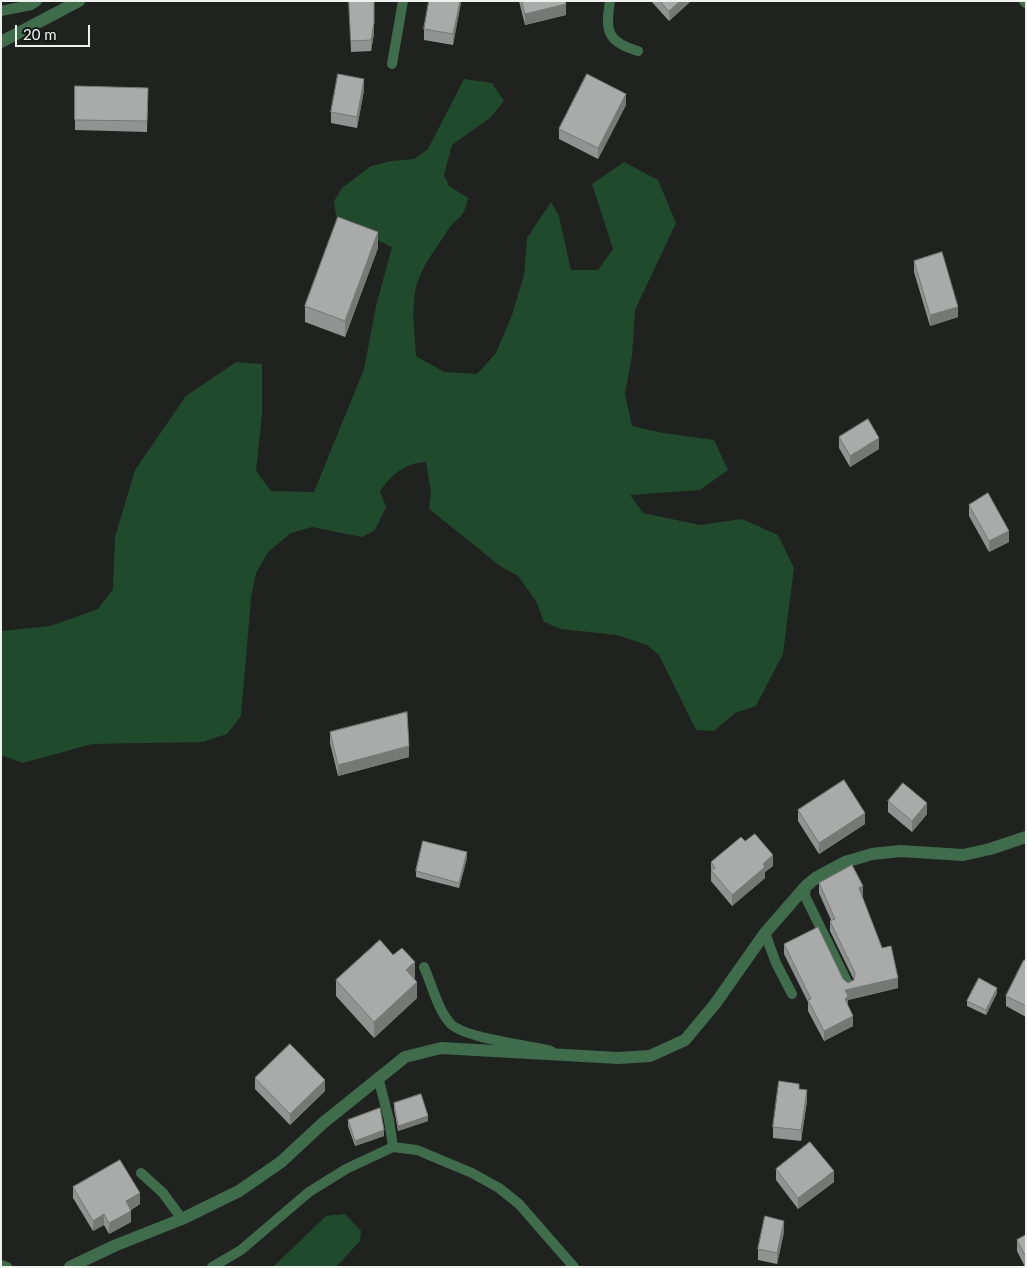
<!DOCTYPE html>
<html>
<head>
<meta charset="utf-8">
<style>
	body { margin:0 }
	#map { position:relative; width:1027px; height:1268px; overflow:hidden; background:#202220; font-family:Lato,sans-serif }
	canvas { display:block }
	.frame { position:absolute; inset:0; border:2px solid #eff1ef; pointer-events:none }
	.scale { position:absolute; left:15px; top:25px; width:75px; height:22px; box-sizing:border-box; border:2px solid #eff1ef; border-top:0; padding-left:6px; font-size:15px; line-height:18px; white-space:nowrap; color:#eff1ef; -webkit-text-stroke:4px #161917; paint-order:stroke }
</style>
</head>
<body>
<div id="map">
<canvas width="1027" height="1268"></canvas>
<div class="frame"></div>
<div class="scale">20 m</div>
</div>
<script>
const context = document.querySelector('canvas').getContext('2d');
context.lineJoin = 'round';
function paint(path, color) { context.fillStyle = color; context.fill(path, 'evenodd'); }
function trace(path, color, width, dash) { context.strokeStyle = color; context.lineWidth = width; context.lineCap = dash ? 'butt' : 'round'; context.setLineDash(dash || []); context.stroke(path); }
const green = new Path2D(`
	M 464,79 L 492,83 L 504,101 L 490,118 L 452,145 L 444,175 L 449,186 L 468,198 C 463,222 457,215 446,233 C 436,249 421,267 416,287 C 411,309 415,334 416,356 L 444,372 L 477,374 L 496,353 L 512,315 L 524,275 L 527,238 L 551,202 L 559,216 L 571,270 L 598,270 L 613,249 L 592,184 L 624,162 L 658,180 L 676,223 L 635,310 L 632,356 L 625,394 L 632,426 L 663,433 L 714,440 L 728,470 L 700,490 L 630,495 L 643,513 L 700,525 L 742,519 L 778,535 L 794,568 L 783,654 L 756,706 L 735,713 L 714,731 L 696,730 L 659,655 L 647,645 L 617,635 L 561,629 L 544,622 L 536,601 L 518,576 L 500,566 L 429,509 L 431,492 L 426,462 C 405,463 392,474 380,491 L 386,507 L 375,530 L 362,537 L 312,527 L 291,533 L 268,552 L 256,573 L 251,598 L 241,716 L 227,734 L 203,742 L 92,744 L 23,763 L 1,755 L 1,631 L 50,626 L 98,609 L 113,589 L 115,537 L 135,470 L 186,396 L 236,362 L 262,364 L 262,415 L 256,471 L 271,491 L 314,492 L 364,369 L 376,306 L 392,247 L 346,225 L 336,216 L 334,201 L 342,188 L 371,166 L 391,161 L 414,159 L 428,149 Z
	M 345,1214 L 361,1231 L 360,1241 L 336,1267 L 273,1267 L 326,1216 Z`);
const service = new Path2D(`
	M 610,1 C 605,31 607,42 638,51
	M 1,11 L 31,5 L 37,1
	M 392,64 L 403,1
	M 806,886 L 805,896 L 849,986
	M 765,933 L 776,963 L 792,994
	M 424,967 C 432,985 437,1008 450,1023 C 462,1038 529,1045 551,1051
	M 378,1077 L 389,1120 L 393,1147
	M 141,1173 L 163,1193 L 182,1219
	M 1,1265 L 7,1267
	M 212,1267 L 241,1250 L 309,1192 L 346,1169 L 393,1147 L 417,1150 L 472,1173 L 499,1188 L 519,1204 L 574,1267`);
const minor = new Path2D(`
	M 1025,1 L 1026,2
	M 1,42 L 79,1
	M 70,1267 L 114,1246 L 182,1219 L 239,1191 L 281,1162 L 323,1123 L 405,1057 L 441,1048 L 618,1058 L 650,1056 L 685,1040 L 715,1004 L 765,933 L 806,886 L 817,877 L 845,862 L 872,854 L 900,851 L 963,855 L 990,849 L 1026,837`);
const wall = new Path2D(`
	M 349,1 L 374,33 L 371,51 L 351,52 Z
	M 461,1 L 453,45 L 424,40 L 424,29 Z
	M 519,1 L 565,1 L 566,15 L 525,25 Z
	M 651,1 L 691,1 L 669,21 Z
	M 75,86 L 148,88 L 147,132 L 75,130 Z
	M 364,90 L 357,128 L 331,123 L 331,112 Z
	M 626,105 L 598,159 L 559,139 L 559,129 Z
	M 378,248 L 345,337 L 305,322 L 305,306 Z
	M 914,261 L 958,317 L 930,326 L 914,272 Z
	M 839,437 L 879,449 L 850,467 L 839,448 Z
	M 969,505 L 1009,542 L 989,552 L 969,516 Z
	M 330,732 L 409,757 L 338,776 L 330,743 Z
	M 888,801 L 927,814 L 912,832 L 888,812 Z
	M 798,810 L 865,824 L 819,854 L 798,821 Z
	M 745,841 L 773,866 L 765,872 L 765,878 L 732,906 L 711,881 L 711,862 Z
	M 467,858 L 459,888 L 416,877 L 416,871 Z
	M 819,883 L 863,896 L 862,897 L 898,988 L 848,1000 L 848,1006 L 853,1026 L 824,1041 L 808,1011 L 808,1002 L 784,954 L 784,944 L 848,983 L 854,980 L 830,931 L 830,921 L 831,920 L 819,893 Z
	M 1026,961 L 1026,1017 L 1006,1006 L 1006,996 Z
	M 415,978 L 414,979 L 417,998 L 374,1038 L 336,996 L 336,980 Z
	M 997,993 L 986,1015 L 967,1006 L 967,1001 Z
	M 255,1078 L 325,1091 L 290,1125 L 255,1089 Z
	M 799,1089 L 807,1101 L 801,1141 L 773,1138 L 773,1127 Z
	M 394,1103 L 428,1121 L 398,1131 L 394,1109 Z
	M 348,1120 L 384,1136 L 355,1146 L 348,1126 Z
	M 776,1169 L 834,1182 L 798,1209 L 776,1180 Z
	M 73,1187 L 140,1204 L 131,1210 L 131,1222 L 109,1234 L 104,1225 L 93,1231 L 73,1198 Z
	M 784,1232 L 777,1264 L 758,1260 L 758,1249 Z
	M 1026,1235 L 1026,1267 L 1025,1267 L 1017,1251 L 1017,1240 Z`);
const shadedWall = new Path2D(`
	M 460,1 L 461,1 L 461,3 L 453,45 L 453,34 Z
	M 680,1 L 691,1 L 669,21 L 669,11 Z
	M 566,4 L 566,15 L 525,25 L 525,14 Z
	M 374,23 L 374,33 L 371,51 L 371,40 Z
	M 364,79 L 364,90 L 357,128 L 357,117 Z
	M 626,94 L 626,105 L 598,159 L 598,148 Z
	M 378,232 L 378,248 L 345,337 L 345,321 Z
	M 958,307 L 958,317 L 930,326 L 930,315 Z
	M 879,438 L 879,449 L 850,467 L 850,456 Z
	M 1009,531 L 1009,542 L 989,552 L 989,541 Z
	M 409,746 L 409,757 L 338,776 L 338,765 Z
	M 927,803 L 927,814 L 912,832 L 912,821 Z
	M 865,813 L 865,824 L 819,854 L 819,843 Z
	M 467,852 L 467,858 L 459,888 L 459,883 Z
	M 773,855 L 773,866 L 765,872 L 765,878 L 732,906 L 732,895 L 763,864 Z
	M 863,886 L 863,896 L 859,899 L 859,888 Z
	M 415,962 L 415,978 L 406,986 L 406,970 Z
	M 898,978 L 898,988 L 848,1000 L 848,1007 L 845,1009 L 845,990 Z
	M 417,982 L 417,998 L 374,1038 L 374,1022 Z
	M 997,988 L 997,993 L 986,1015 L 986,1010 Z
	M 853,1016 L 853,1026 L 824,1041 L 824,1031 Z
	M 325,1080 L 325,1091 L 290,1125 L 290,1114 Z
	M 807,1090 L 807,1101 L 801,1141 L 801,1130 Z
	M 428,1116 L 428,1121 L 398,1131 L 398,1126 Z
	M 384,1130 L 384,1136 L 355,1146 L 355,1141 Z
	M 834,1171 L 834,1182 L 798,1209 L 798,1198 Z
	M 140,1193 L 140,1204 L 126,1212 L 126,1201 Z
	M 131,1211 L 131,1222 L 109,1234 L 109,1223 Z
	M 104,1214 L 104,1225 L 93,1231 L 93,1221 Z
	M 784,1221 L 784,1232 L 777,1264 L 777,1253 Z`);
const building = new Path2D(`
	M 349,1 L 374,1 L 374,23 L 371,40 L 351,41 Z
	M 429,1 L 460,1 L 453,34 L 424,29 Z
	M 522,1 L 565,1 L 566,4 L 525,14 Z
	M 660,1 L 680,1 L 669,11 Z
	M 338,74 L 364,79 L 357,117 L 331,112 Z
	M 587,74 L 626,94 L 598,148 L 559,129 Z
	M 75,86 L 148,88 L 147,121 L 75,120 Z
	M 338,217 L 378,232 L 345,321 L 305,306 Z
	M 942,252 L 958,307 L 930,315 L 914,261 Z
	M 868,419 L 879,438 L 850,456 L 839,437 Z
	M 988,493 L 1009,531 L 989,541 L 969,505 Z
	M 407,712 L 409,746 L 338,765 L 330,732 Z
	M 844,780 L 865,813 L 819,843 L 798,810 Z
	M 903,783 L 927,803 L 912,821 L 888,801 Z
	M 755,834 L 773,855 L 763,864 L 765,867 L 732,895 L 711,870 L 715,868 L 711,862 L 741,837 L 745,841 Z
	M 423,841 L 467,852 L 459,883 L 416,871 Z
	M 852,865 L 863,886 L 859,888 L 882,948 L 891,946 L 898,978 L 845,990 L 848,996 L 845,999 L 853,1016 L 824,1031 L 808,1000 L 811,999 L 784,944 L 818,927 L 843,979 L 848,983 L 854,980 L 855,973 L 830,921 L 835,919 L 819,883 Z
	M 380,940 L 393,955 L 402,948 L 415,962 L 406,970 L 417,982 L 374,1022 L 336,980 Z
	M 1024,960 L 1026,961 L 1026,1006 L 1006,996 Z
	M 979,978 L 997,988 L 986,1010 L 967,1001 Z
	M 290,1044 L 325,1080 L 290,1114 L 255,1078 Z
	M 779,1081 L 799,1084 L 799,1089 L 807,1090 L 801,1130 L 773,1127 Z
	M 421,1094 L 428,1116 L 398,1126 L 394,1103 Z
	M 380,1108 L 384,1130 L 355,1141 L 348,1120 Z
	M 810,1142 L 834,1171 L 798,1198 L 776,1169 Z
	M 120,1160 L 140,1193 L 126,1201 L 131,1211 L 109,1223 L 104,1214 L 93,1221 L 73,1187 Z
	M 765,1216 L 784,1221 L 777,1253 L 758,1249 Z
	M 1026,1235 L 1026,1257 L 1017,1240 Z`);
paint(green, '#1f4a2b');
trace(service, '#3f6d4b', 10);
trace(minor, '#3f6d4b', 12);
paint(wall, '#909391');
paint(shadedWall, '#767876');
paint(building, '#a8aba9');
trace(building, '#767876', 1);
</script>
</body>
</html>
